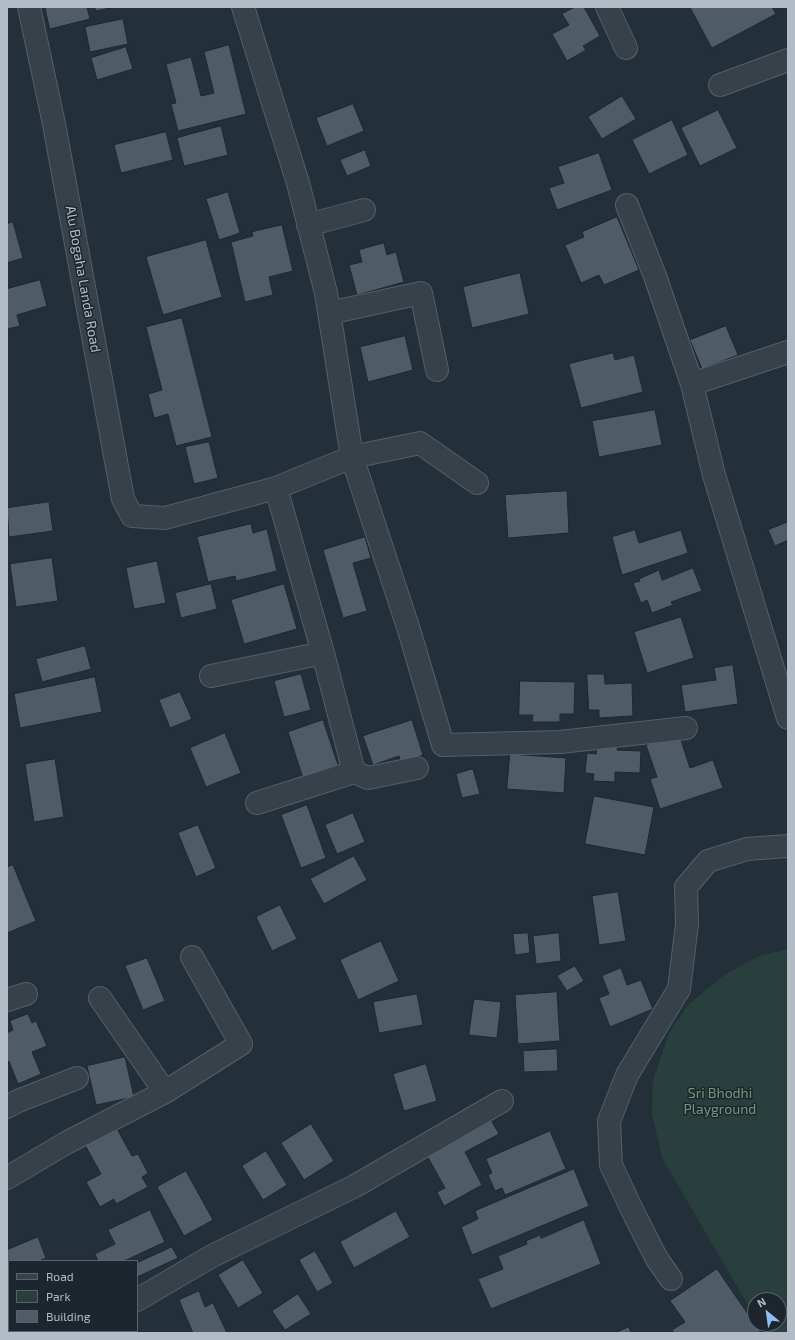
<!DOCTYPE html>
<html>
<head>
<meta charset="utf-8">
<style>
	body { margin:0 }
	#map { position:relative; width:795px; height:1340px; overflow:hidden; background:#243039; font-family:"Exo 2",sans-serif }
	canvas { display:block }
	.frame { position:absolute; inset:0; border:8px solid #b3bcc6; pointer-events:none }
	.legend { position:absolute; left:8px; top:1260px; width:130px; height:72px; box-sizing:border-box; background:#1d262f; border:1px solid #59626b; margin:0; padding:5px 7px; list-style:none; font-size:12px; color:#b3bcc6 }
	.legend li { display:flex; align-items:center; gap:8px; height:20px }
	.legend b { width:20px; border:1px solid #59626b }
	.north { position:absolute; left:747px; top:1292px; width:40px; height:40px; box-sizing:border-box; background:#1d262f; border:1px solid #59626b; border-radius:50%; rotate:331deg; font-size:11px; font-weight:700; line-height:16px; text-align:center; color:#b3bcc6 }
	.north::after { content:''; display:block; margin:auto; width:14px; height:18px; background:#8dbff1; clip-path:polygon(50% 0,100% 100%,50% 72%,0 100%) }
</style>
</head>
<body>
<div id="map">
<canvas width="795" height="1340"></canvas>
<div class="frame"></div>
<ul class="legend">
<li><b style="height:5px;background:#37414a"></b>Road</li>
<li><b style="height:11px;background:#293f3d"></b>Park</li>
<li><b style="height:11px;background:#4f5c68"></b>Building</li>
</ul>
<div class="north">N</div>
</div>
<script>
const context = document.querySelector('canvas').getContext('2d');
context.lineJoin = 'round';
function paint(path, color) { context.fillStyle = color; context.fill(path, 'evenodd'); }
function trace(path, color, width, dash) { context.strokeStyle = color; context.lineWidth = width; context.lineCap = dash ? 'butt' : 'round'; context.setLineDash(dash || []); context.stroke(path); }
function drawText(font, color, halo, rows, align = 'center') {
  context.font = font + ' "Exo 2",sans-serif'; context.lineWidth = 3; context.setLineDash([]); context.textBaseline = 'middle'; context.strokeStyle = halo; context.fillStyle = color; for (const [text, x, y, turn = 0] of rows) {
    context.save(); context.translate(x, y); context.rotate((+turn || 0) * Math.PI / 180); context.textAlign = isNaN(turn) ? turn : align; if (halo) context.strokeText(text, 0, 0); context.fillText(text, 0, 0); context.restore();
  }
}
const green = new Path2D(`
	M 788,949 L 788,1333 L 764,1333 L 759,1324 L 779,1324 L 779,1300 L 755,1300 L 755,1317 L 662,1158 L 652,1113 L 653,1081 L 669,1033 L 687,1006 L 724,975 L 759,956 Z`);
const building = new Path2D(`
	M 45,7 L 87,7 L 90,19 L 50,29 Z
	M 95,7 L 114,7 L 96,11 Z
	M 575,7 L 584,7 L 600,36 L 583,46 L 586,50 L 567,61 L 552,34 L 569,25 L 562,14 Z
	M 690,7 L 772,7 L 776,14 L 712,48 Z
	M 123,19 L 128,44 L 90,52 L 85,27 Z
	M 229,45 L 246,114 L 178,131 L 171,104 L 176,103 L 166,64 L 191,57 L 201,96 L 214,93 L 204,52 Z
	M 126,47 L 133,69 L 97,80 L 91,58 Z
	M 622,96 L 636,119 L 602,139 L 588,117 Z
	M 353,104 L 364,131 L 327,146 L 316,118 Z
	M 718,110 L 737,148 L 700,166 L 681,128 Z
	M 672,120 L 688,155 L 649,174 L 632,140 Z
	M 221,126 L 228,155 L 184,166 L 177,138 Z
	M 166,132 L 173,160 L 121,173 L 114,145 Z
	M 365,150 L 371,166 L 347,176 L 340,160 Z
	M 599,153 L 612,190 L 557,210 L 549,188 L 564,183 L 558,167 Z
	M 228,192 L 240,233 L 219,240 L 206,199 Z
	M 617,217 L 639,270 L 604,285 L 599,275 L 581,283 L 565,245 L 584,237 L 582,232 Z
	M 13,222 L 23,258 L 7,263 L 7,224 Z
	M 282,225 L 293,271 L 269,277 L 273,295 L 245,302 L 231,242 L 253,236 L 252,232 Z
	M 206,240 L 222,297 L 163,315 L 146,257 Z
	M 384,243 L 387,255 L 396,252 L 404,282 L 357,295 L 349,265 L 362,262 L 359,250 Z
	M 520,273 L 529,314 L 472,328 L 463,287 Z
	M 40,280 L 47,306 L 17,315 L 20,326 L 7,329 L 7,289 Z
	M 182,318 L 212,437 L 176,446 L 168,414 L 154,418 L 148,394 L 162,390 L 146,327 Z
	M 726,326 L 738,355 L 702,369 L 690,340 Z
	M 405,336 L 413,370 L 368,382 L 360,347 Z
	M 613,353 L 615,360 L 634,355 L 643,392 L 581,408 L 569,364 Z
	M 655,410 L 662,445 L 599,457 L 592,421 Z
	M 209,442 L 218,478 L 194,484 L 185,447 Z
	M 567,491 L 569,533 L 508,538 L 505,495 Z
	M 49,502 L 53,531 L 9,537 L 7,508 Z
	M 788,522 L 788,540 L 775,546 L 768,530 Z
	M 251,524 L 253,533 L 267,529 L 277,571 L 236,581 L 235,576 L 208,582 L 197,537 Z
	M 635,530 L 639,543 L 681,530 L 688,553 L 622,575 L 612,537 Z
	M 365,537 L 371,558 L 353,563 L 367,611 L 343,618 L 323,550 Z
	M 52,558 L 58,601 L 16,607 L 10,564 Z
	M 157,561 L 166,603 L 134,609 L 126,568 Z
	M 693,568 L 702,591 L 671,602 L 673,605 L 652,613 L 647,600 L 641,603 L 633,583 L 640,581 L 639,579 L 659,570 L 662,580 Z
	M 211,584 L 217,609 L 181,618 L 175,593 Z
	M 284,584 L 297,629 L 244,644 L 231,600 Z
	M 681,617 L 694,658 L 647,673 L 634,632 Z
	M 85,646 L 91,669 L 42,682 L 36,659 Z
	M 733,665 L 738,704 L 685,712 L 681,685 L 716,680 L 714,668 Z
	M 301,674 L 311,710 L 284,717 L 274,681 Z
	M 587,674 L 604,674 L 605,684 L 632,683 L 633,716 L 599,718 L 599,710 L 589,710 Z
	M 95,677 L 102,712 L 20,728 L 14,694 Z
	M 520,681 L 575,682 L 574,714 L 560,714 L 560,722 L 532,722 L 533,715 L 519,715 Z
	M 180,692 L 192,719 L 170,728 L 159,700 Z
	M 323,720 L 338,765 L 303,778 L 288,732 Z
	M 412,720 L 423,755 L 401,763 L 399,756 L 373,765 L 363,736 Z
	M 225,733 L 241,773 L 206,787 L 190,748 Z
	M 679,734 L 690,768 L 713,760 L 723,788 L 660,809 L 650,779 L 657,777 L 646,745 Z
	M 597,743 L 618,744 L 617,750 L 641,751 L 640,773 L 615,772 L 615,782 L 593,781 L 594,774 L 585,773 L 587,753 L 596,754 Z
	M 510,754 L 566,758 L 564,793 L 507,789 Z
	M 55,759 L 64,817 L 34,822 L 25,764 Z
	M 473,769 L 480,794 L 462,798 L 456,774 Z
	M 594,796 L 654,807 L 645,855 L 585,844 Z
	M 307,805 L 326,858 L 301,868 L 281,815 Z
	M 353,813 L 365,842 L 337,854 L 325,825 Z
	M 198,825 L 216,868 L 196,877 L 178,833 Z
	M 354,856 L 367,880 L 324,904 L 310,879 Z
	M 13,865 L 36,921 L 7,933 L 7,867 Z
	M 618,892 L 626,941 L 599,945 L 592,896 Z
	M 280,905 L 297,939 L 272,951 L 256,917 Z
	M 528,933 L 530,953 L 515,955 L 513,934 Z
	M 559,933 L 561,961 L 536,964 L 533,936 Z
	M 381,941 L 399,981 L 358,1000 L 340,960 Z
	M 147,958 L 165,1001 L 143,1010 L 125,966 Z
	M 575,966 L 584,981 L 567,991 L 557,976 Z
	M 621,968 L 627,985 L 641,980 L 653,1009 L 610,1027 L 599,998 L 609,994 L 602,976 Z
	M 557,992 L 560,1041 L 518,1044 L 515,995 Z
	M 417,994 L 423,1025 L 379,1033 L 373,1002 Z
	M 474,999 L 501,1002 L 497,1038 L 469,1035 Z
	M 28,1014 L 32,1023 L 36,1021 L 47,1046 L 32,1052 L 41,1074 L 18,1084 L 9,1061 L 7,1062 L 7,1033 L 13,1030 L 10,1021 Z
	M 557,1049 L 558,1071 L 524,1072 L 523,1051 Z
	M 125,1057 L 134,1097 L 96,1105 L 87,1066 Z
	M 426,1064 L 437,1101 L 404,1111 L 393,1074 Z
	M 490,1118 L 499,1134 L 465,1152 L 482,1185 L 444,1206 L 437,1192 L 445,1188 L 425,1152 Z
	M 311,1124 L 334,1161 L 304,1180 L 281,1143 Z
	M 116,1127 L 132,1156 L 138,1154 L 148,1173 L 142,1177 L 148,1187 L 116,1204 L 114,1199 L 100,1207 L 86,1182 L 101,1174 L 85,1145 Z
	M 550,1131 L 566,1169 L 505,1195 L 502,1188 L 495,1191 L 488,1175 L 492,1173 L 486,1159 Z
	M 266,1151 L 287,1185 L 263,1200 L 242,1166 Z
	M 574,1169 L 589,1206 L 472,1255 L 461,1227 L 478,1219 L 475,1211 Z
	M 186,1171 L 213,1220 L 184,1236 L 157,1187 Z
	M 150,1210 L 165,1242 L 124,1261 L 98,1261 L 95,1254 L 115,1244 L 108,1230 Z
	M 396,1211 L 410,1237 L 354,1268 L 340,1242 Z
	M 584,1220 L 601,1264 L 491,1309 L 478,1279 L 503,1269 L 498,1256 L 527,1244 L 526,1241 L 540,1235 L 541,1238 Z
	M 38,1237 L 46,1258 L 39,1261 L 9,1261 L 9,1273 L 7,1274 L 7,1250 Z
	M 172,1247 L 178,1258 L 137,1277 L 137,1263 Z
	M 315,1251 L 333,1283 L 317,1292 L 299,1260 Z
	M 243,1260 L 263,1293 L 238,1308 L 218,1275 Z
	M 717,1269 L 761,1333 L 674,1333 L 672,1330 L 685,1322 L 670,1301 Z
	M 199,1291 L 205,1307 L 213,1303 L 227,1333 L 193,1333 L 179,1300 Z
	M 298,1294 L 311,1314 L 285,1330 L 272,1311 Z
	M 7,1304 L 9,1308 L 9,1331 L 18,1331 L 19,1333 L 7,1333 Z
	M 629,1327 L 631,1333 L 615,1333 Z`);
const minor = new Path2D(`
	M 29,7 L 54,124 L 123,499 L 132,516 L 165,518 L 276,488 L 352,457 L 409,630 L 443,745 L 560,742 L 686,728
	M 243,7 L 298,183 L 326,293 L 352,457 L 420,443 L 477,483
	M 607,7 L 626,48
	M 720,85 L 788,60
	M 627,205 L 655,276 L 692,384 L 788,352
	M 308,225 L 364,210
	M 329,313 L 421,293 L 437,370
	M 692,384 L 714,475 L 788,718
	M 276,488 L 323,653 L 354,772
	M 211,676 L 323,653
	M 257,803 L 354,772 L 368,778 L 417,768
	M 100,998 L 165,1092
	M 7,1000 L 26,994
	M 7,1107 L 18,1101 L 77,1078
	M 7,1178 L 66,1143 L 165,1092 L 241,1044 L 192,957
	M 671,1279 L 657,1259 L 635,1216 L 611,1165 L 609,1121 L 627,1075 L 679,989 L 687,924 L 686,887 L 708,861 L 747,849 L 788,846
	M 137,1300 L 212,1256 L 355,1186 L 502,1101
	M 82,1333 L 85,1331`);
const streetNames = [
	["Alu Bogaha Landa Road",83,279,80]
];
const parkNames = [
	["Sri Bhodhi",720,1093],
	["Playground",720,1109]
];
paint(green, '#293f3d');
paint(building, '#4f5c68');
trace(building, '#1f2831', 1);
trace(minor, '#565f68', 24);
trace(minor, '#37414a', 22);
drawText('14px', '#b3bcc6', '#1d262f', streetNames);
drawText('14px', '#729a77', '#1d262f', parkNames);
</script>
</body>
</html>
